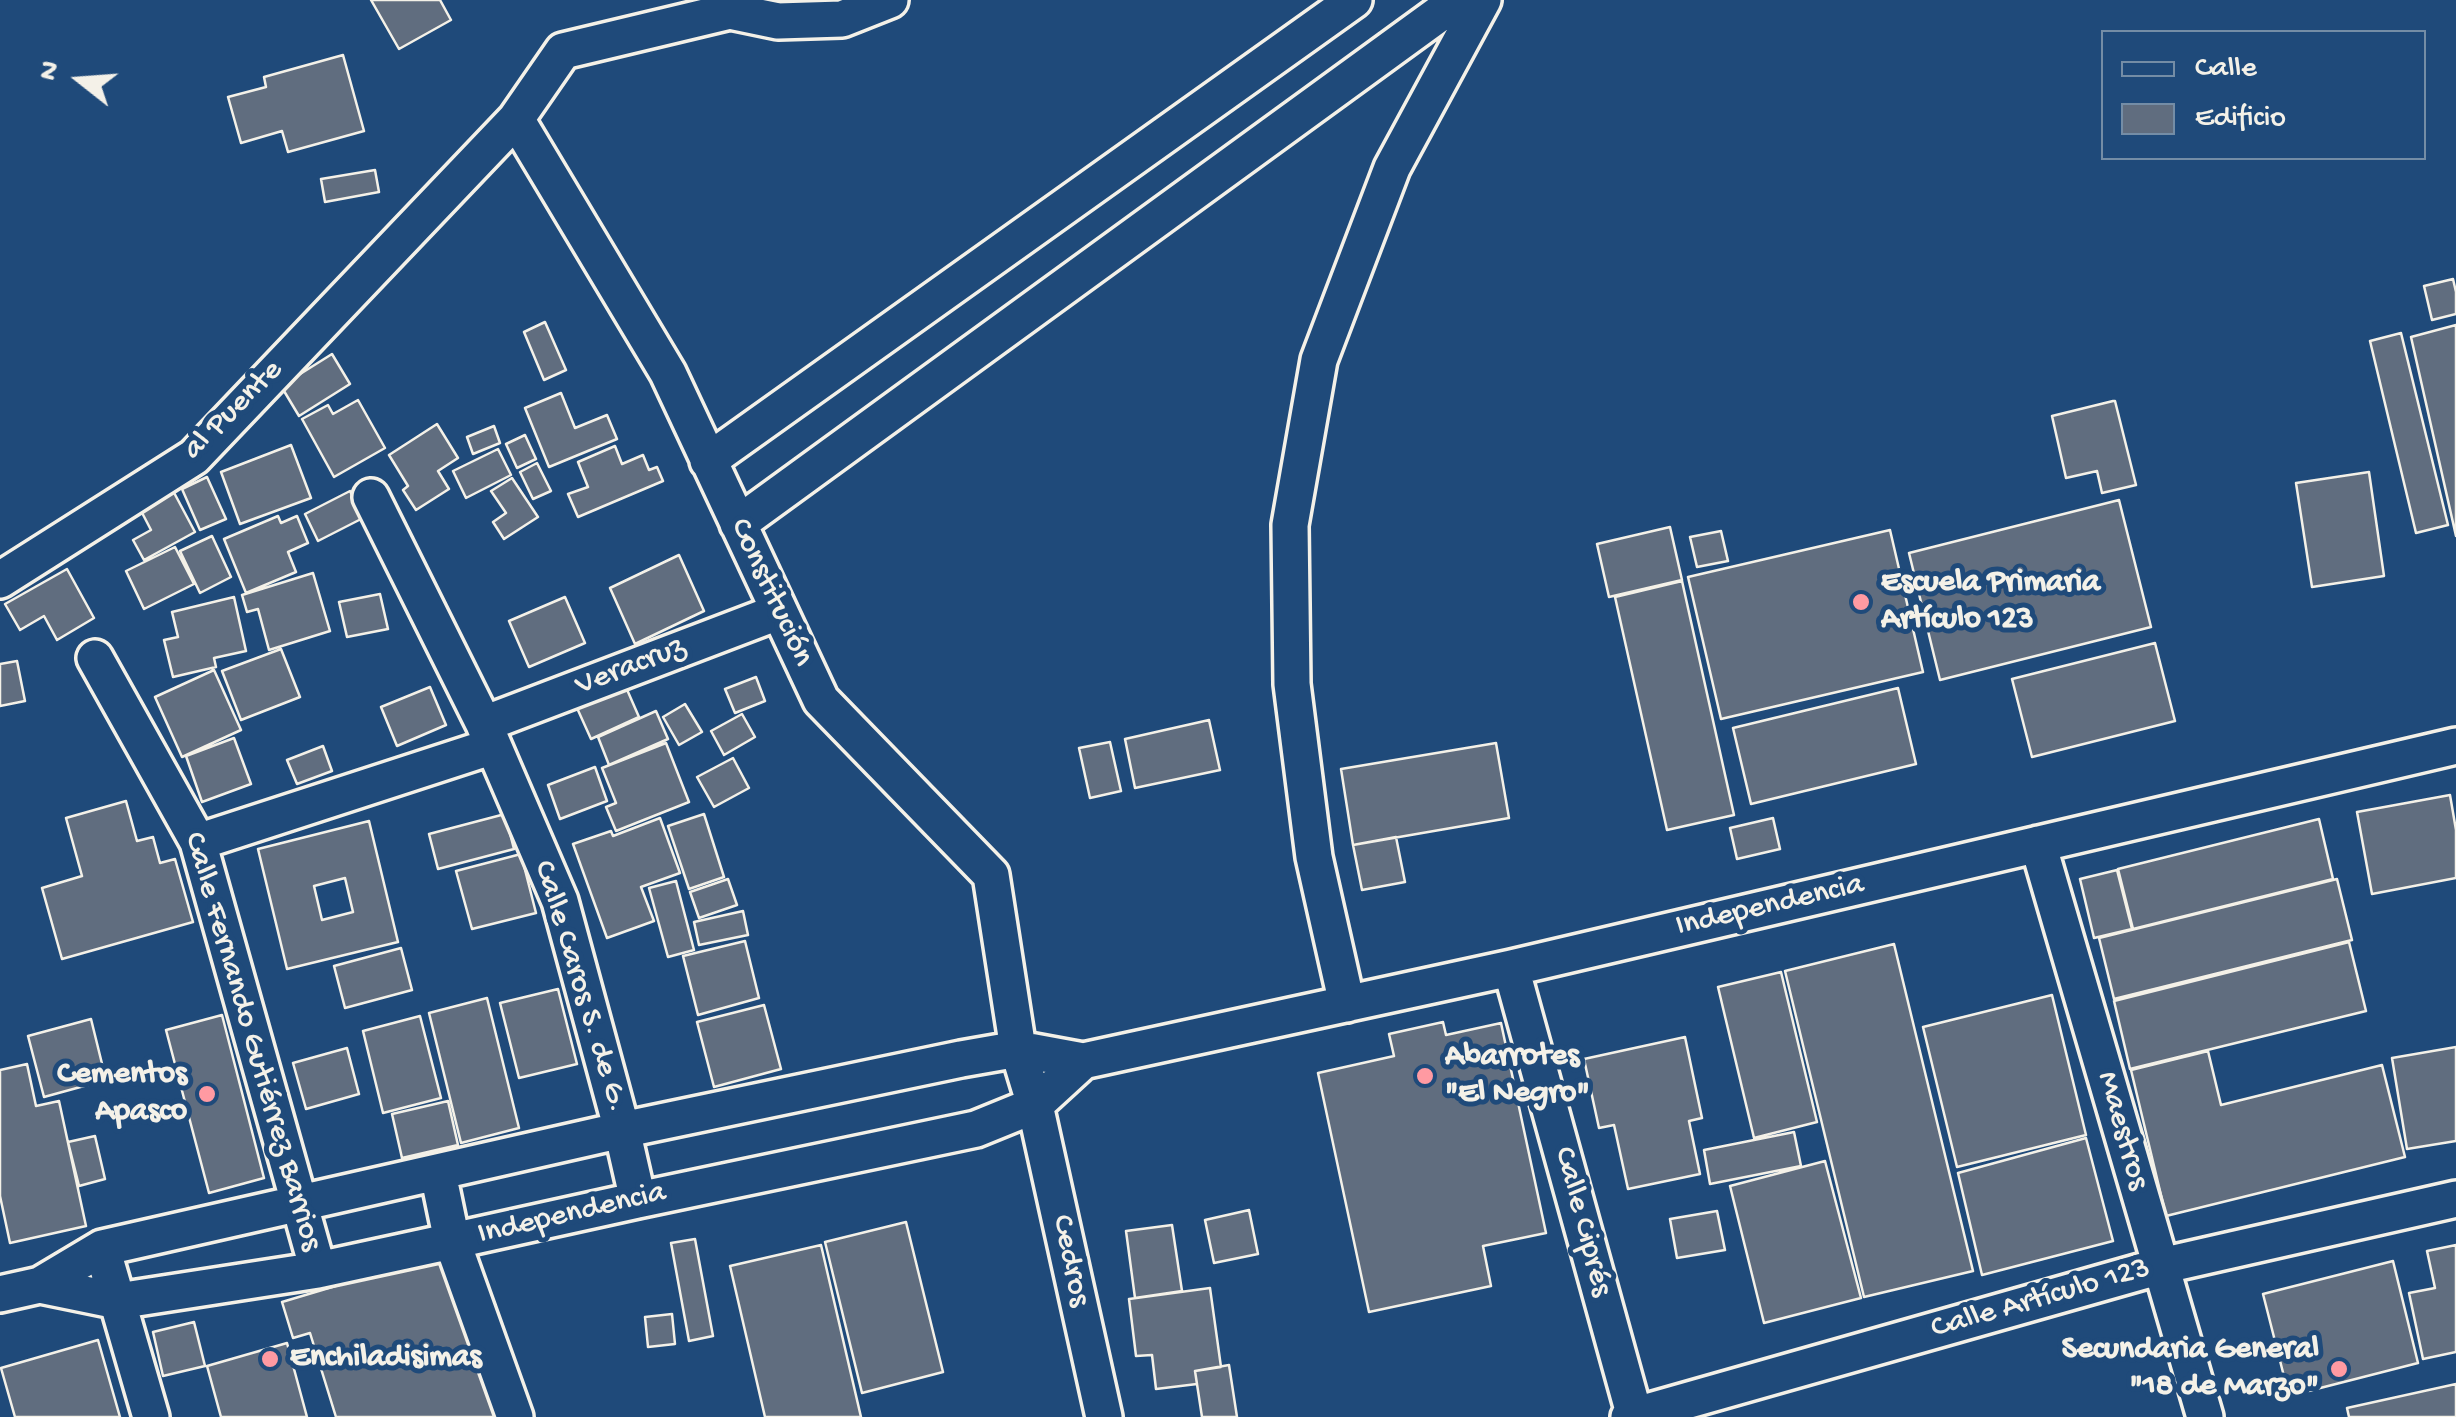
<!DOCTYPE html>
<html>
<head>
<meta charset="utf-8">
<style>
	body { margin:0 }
	#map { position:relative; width:2456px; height:1417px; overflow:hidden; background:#1f4a7a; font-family:"Gochi Hand",sans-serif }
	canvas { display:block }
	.legend { position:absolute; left:2101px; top:30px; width:325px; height:130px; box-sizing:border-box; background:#1f4a7a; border:2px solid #748da6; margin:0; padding:12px 18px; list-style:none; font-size:30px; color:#f4f1e8 }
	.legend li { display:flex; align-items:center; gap:20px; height:50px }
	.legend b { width:50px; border:2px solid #748da6 }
	.north { position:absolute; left:30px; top:30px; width:100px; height:100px; -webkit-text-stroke:8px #1f4a7a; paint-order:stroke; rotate:287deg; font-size:28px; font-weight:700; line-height:40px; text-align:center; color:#f4f1e8 }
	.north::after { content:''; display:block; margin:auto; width:35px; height:45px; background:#f4f1e8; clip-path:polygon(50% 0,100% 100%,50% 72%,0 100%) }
</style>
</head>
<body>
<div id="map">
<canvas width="2456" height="1417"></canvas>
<ul class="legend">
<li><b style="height:12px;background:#1f4a7a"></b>Calle</li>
<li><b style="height:28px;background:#606d7f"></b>Edificio</li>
</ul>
<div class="north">N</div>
</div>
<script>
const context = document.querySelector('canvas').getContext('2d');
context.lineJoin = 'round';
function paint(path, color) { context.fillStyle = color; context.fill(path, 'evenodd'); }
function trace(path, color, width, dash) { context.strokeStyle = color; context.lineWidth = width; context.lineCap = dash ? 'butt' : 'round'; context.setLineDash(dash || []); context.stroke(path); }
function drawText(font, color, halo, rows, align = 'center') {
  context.font = font + ' "Gochi Hand",sans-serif'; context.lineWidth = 10; context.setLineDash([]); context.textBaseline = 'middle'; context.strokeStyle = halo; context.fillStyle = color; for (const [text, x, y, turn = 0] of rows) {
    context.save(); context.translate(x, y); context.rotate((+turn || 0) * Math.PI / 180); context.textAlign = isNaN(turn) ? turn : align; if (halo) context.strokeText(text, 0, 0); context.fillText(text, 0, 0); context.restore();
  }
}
const building = new Path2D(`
	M 371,0 L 440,0 L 451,20 L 399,49 Z
	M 343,55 L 364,131 L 288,152 L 282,131 L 241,143 L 228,97 L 266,87 L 264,77 Z
	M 375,170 L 379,192 L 325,202 L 321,179 Z
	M 2453,279 L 2456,292 L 2456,314 L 2432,320 L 2424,286 Z
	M 545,322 L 566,370 L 544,380 L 524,332 Z
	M 2456,325 L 2456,536 L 2411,337 Z
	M 2401,333 L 2448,525 L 2416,533 L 2370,341 Z
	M 332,354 L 350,384 L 299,416 L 281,386 Z
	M 561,393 L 575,428 L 607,415 L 617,439 L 549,467 L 525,408 Z
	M 358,400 L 385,448 L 334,477 L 302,419 L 328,405 L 333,414 Z
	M 2113,401 L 2115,401 L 2136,485 L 2102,493 L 2097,471 L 2066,478 L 2052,416 Z
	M 437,424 L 458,458 L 438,471 L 449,489 L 416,510 L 403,490 L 408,486 L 389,455 Z
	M 494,426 L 500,443 L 473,454 L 467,437 Z
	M 525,435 L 536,459 L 517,468 L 506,444 Z
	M 291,445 L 311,498 L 240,524 L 221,472 Z
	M 615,446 L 622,464 L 643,455 L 649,470 L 657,467 L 663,481 L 578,517 L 568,494 L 588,487 L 578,462 Z
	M 498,449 L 511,475 L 466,498 L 453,471 Z
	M 537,463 L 551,491 L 533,499 L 520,472 Z
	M 2369,472 L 2384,576 L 2312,587 L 2296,483 Z
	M 207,477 L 226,519 L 200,530 L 182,489 Z
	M 512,478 L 538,517 L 504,539 L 493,522 L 506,513 L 491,491 Z
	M 171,487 L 195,532 L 144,560 L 133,540 L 151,530 L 138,505 Z
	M 350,491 L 363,518 L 318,541 L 305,514 Z
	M 2119,500 L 2151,627 L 1940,680 L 1909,553 Z
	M 278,516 L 281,523 L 297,516 L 308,543 L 288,552 L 296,572 L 246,593 L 224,539 Z
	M 1670,527 L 1682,580 L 1609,597 L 1597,544 Z
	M 1890,530 L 1923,672 L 1721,719 L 1688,577 Z
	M 1721,531 L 1728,561 L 1697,567 L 1690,537 Z
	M 212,536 L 231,577 L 200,593 L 180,551 Z
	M 175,547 L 194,584 L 144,609 L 126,571 Z
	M 679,555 L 704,611 L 635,644 L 610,588 Z
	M 67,569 L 94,618 L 57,640 L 44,616 L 20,630 L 5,604 Z
	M 313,573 L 330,631 L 269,650 L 258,609 L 247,612 L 242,595 Z
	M 1682,581 L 1734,815 L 1667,830 L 1615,597 Z
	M 380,594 L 388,629 L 347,637 L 339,602 Z
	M 234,597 L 246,651 L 214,658 L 216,667 L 173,677 L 164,640 L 178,637 L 172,612 Z
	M 565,597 L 585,643 L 529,667 L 509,621 Z
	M 2155,643 L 2175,721 L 2032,757 L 2012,679 Z
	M 281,649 L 300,697 L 241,720 L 222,671 Z
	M 17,661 L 25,701 L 0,706 L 0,664 Z
	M 214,670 L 241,730 L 182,757 L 155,697 Z
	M 756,677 L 765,701 L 735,713 L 725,689 Z
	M 625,685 L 639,717 L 591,739 L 577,708 Z
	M 430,687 L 446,725 L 397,746 L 381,707 Z
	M 1898,688 L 1916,764 L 1751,804 L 1733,728 Z
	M 685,704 L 702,732 L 679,745 L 663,717 Z
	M 656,711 L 668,739 L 609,765 L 598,737 Z
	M 742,714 L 755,737 L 724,755 L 711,731 Z
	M 1209,720 L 1220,770 L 1135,788 L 1125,739 Z
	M 234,738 L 251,784 L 202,802 L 186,756 Z
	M 1110,742 L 1121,791 L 1090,798 L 1079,748 Z
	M 666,743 L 689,802 L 616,831 L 606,807 L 616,803 L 602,768 Z
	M 1496,743 L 1509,818 L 1353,845 L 1341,769 Z
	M 323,746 L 332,771 L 297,784 L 287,760 Z
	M 733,758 L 749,788 L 714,807 L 697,777 Z
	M 595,767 L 607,801 L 560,819 L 548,785 Z
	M 2450,795 L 2456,830 L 2456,878 L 2372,894 L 2357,812 Z
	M 126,801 L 137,841 L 153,837 L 160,863 L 175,859 L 193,922 L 62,959 L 42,888 L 82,876 L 66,818 Z
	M 505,814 L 514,849 L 438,869 L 429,834 Z
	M 704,814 L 724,877 L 689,889 L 668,826 Z
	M 660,818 L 680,873 L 641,887 L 654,921 L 607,938 L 573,844 L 611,831 L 613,836 Z
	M 1773,818 L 1780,849 L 1737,859 L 1730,828 Z
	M 2319,819 L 2333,879 L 2133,929 L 2118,869 Z
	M 369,821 L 398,942 L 287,969 L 258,849 ZM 345,878 L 353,912 L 322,920 L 314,886 Z
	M 1396,837 L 1405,882 L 1362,890 L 1353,845 Z
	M 521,854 L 536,913 L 472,929 L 456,871 Z
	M 2117,870 L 2132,929 L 2094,938 L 2080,879 Z
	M 728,879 L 737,905 L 699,918 L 690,892 Z
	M 2337,879 L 2352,940 L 2114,999 L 2099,938 Z
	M 676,881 L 694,950 L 668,957 L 649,888 Z
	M 743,911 L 748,935 L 699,945 L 694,922 Z
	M 745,941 L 759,998 L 698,1015 L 683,956 Z
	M 2349,942 L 2366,1011 L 2130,1069 L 2114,1001 Z
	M 1894,944 L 1973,1271 L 1864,1297 L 1785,971 Z
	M 401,948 L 412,990 L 345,1008 L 334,966 Z
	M 1781,972 L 1817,1122 L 1754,1138 L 1718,987 Z
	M 558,989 L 577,1064 L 519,1078 L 500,1003 Z
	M 2052,995 L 2086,1135 L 1957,1167 L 1923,1027 Z
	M 487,998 L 519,1128 L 461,1143 L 429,1013 Z
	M 764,1005 L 781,1069 L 714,1087 L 697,1022 Z
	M 222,1015 L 264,1178 L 209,1193 L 166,1030 Z
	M 420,1016 L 441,1098 L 383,1113 L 363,1031 Z
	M 91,1019 L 106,1080 L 44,1097 L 28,1036 Z
	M 1443,1022 L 1446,1035 L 1501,1023 L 1546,1233 L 1483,1246 L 1491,1286 L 1369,1312 L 1318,1073 L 1394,1056 L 1389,1034 Z
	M 1685,1037 L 1702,1118 L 1689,1121 L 1700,1174 L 1628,1189 L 1614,1125 L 1599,1128 L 1584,1059 Z
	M 2456,1047 L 2456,1141 L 2407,1149 L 2392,1058 Z
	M 347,1048 L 359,1094 L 306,1109 L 293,1063 Z
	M 2208,1051 L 2221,1105 L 2382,1065 L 2405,1157 L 2166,1216 L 2131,1070 Z
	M 27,1064 L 36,1106 L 59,1101 L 86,1226 L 10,1243 L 0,1196 L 0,1070 Z
	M 448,1101 L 458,1145 L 402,1158 L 392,1114 Z
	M 1794,1132 L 1801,1166 L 1710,1184 L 1704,1150 Z
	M 95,1136 L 105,1179 L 79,1186 L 68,1142 Z
	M 2086,1138 L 2113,1241 L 1982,1275 L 1958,1173 Z
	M 1825,1161 L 1861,1298 L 1764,1323 L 1730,1186 Z
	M 1249,1210 L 1258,1254 L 1214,1263 L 1205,1220 Z
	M 1717,1211 L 1725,1250 L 1677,1258 L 1670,1219 Z
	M 906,1222 L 943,1372 L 862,1393 L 825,1242 Z
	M 1172,1225 L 1182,1291 L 1135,1298 L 1126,1231 Z
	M 695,1239 L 713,1336 L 689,1341 L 671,1243 Z
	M 821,1245 L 861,1417 L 765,1417 L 730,1266 Z
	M 2456,1245 L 2456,1352 L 2423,1359 L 2409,1293 L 2435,1288 L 2427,1251 Z
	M 446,1253 L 497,1417 L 336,1417 L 310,1333 L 293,1338 L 282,1302 Z
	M 2393,1261 L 2418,1363 L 2289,1396 L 2263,1294 Z
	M 1210,1288 L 1221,1367 L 1195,1371 L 1197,1384 L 1156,1389 L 1152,1355 L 1136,1356 L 1129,1299 Z
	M 672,1314 L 675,1344 L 648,1347 L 645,1317 Z
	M 194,1322 L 205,1366 L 163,1376 L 153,1332 Z
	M 98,1340 L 120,1417 L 15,1417 L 1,1368 Z
	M 287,1343 L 307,1417 L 221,1417 L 207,1366 Z
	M 1229,1365 L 1237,1417 L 1202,1417 L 1195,1371 Z
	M 2456,1384 L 2456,1417 L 2349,1417 L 2347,1408 Z`);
const street = new Path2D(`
	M 516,119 L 668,373 L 821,700 L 991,875 L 1018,1049 L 1035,1105 L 1104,1417
	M 708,461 L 1354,0
	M 371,497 L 484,724 L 560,901 L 622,1130 L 638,1200
	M 738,524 L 1458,0
	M 0,580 L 194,457 L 516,119 L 563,51 L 730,11 L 778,21 L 842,19 L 890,0
	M 95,658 L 198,842 L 318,1270
	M 484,724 L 778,612
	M 198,842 L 493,746
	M 2038,844 L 2205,1417
	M 1511,968 L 1635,1417
	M 1347,1004 L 1314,857 L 1292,684 L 1290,525 L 1319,360 L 1392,168 L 1483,0
	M 438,1173 L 452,1241 L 515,1417
	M 102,1248 L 151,1417
	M 40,1285 L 118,1301 L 318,1270 L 452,1241 L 638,1200 L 976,1129 L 1035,1105 L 1083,1061
	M 0,1294 L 40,1285 L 102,1248 L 622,1130 L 961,1059 L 1018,1049 L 1083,1061 L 1511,968 L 2456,746
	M 1629,1417 L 2161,1266 L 2456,1199`);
const markers = [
	[1861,602,10,"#ff9aa2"],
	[1425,1076,10,"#ff9aa2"],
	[207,1094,10,"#ff9aa2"],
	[270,1359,10,"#ff9aa2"],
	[2339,1369,10,"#ff9aa2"]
];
const streetNames = [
	["al Puente",234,411,-45],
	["Constitución",770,593,65],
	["Veracruz",631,668,-21],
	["Independencia",1770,907,-13],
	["Calle Caros S. de G.",579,987,73],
	["Calle Fernando Gutiérrez Barrios",251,1042,74],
	["Maestros",2121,1131,74],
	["Independencia",572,1215,-13],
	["Calle Ciprés",1581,1222,75],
	["Cedros",1069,1261,78],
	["Calle Artículo 123",2041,1300,-16]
];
const poiNames = [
	["Escuela Primaria",1881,584],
	["Artículo 123",1881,621],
	["Abarrotes",1445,1058],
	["\"El Negro\"",1445,1095],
	["Cementos",187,1076,"right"],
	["Apasco",187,1113,"right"],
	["Secundaria General",2319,1351,"right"],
	["\"18 de Marzo\"",2319,1388,"right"],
	["Enchiladisimas",290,1359]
];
paint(building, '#606d7f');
trace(building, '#f4f1e8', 2.5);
trace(street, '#f4f1e8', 42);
trace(street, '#1f4a7a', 35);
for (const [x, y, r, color] of markers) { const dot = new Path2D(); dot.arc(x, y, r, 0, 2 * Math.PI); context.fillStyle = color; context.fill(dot); trace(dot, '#1f4a7a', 4); }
drawText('32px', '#f4f1e8', '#1f4a7a', streetNames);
drawText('bold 32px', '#f4f1e8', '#1f4a7a', poiNames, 'left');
</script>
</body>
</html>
